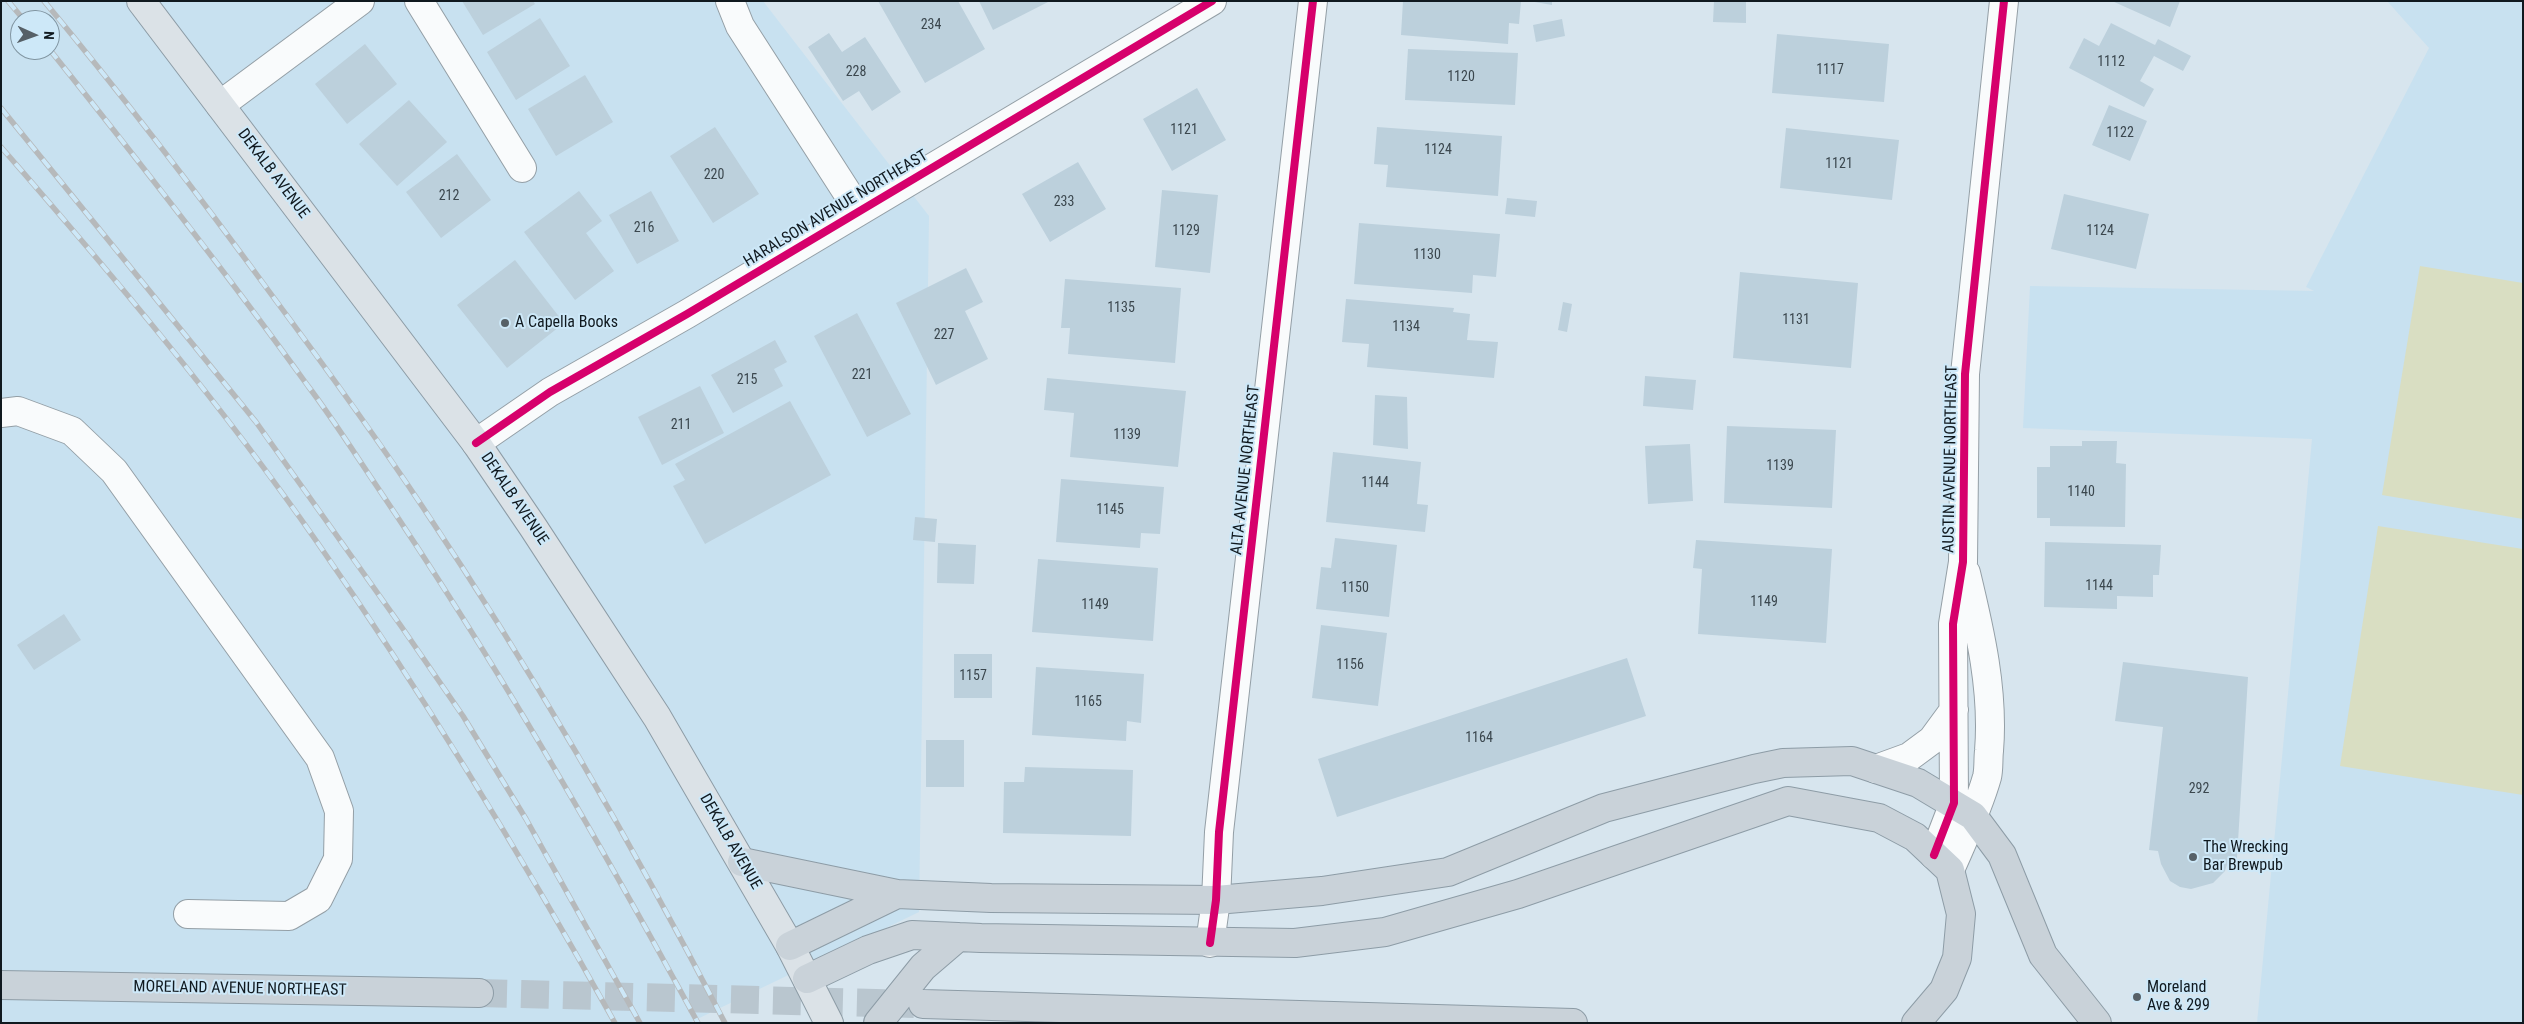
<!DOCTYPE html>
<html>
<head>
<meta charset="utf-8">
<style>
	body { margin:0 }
	#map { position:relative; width:2524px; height:1024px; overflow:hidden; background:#d7e5ee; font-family:"Roboto Condensed",sans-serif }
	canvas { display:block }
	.frame { position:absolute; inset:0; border:2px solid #10191f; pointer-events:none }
	.north { position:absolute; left:10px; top:10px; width:50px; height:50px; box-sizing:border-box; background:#cde8f8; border:1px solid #8195a1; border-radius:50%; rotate:92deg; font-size:14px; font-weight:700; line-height:20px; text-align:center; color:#10191f }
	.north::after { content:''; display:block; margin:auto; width:18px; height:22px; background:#566067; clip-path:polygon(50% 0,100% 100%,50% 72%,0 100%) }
</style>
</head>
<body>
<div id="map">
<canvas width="2524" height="1024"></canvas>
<div class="frame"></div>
<div class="north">N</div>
</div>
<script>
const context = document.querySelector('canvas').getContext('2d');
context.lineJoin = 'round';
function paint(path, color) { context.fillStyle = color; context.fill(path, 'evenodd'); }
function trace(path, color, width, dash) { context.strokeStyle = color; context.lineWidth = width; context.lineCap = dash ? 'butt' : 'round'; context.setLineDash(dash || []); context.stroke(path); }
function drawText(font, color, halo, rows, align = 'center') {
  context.font = font + ' "Roboto Condensed",sans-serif'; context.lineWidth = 4; context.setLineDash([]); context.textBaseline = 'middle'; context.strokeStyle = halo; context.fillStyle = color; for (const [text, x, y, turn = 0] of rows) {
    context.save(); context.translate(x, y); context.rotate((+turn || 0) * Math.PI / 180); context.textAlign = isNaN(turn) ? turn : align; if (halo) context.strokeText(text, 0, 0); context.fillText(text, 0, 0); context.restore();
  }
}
const built = new Path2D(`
	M 1,1 L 763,1 L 929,216 L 919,912 L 689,1023 L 1,1023 ZM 20,20 L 50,20 L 50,50 L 20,50 Z
	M 2387,1 L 2523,1 L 2523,1023 L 2257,1023 L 2312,439 L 2023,428 L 2030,286 L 2314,291 L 2306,287 L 2429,48 Z`);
const green = new Path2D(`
	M 2420,266 L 2523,283 L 2523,519 L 2382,495 Z
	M 2378,526 L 2523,549 L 2523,795 L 2340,766 Z`);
const building = new Path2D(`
	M 462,1 L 533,1 L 535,4 L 483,35 Z
	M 878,1 L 958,1 L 985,49 L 925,83 Z
	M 979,1 L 1050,1 L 993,30 Z
	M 1403,1 L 1521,1 L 1519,24 L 1509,23 L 1508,44 L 1401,35 Z
	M 1529,1 L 1552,1 L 1552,5 Z
	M 1714,1 L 1746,1 L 1746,23 L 1713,22 Z
	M 2112,1 L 2180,1 L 2170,27 Z
	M 540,18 L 570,66 L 516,100 L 487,52 Z
	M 1562,19 L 1565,36 L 1536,42 L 1533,25 Z
	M 2111,23 L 2155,45 L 2158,39 L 2191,56 L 2183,71 L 2154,56 L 2140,81 L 2154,89 L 2144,107 L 2069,68 L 2084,38 L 2099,46 Z
	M 829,33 L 842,52 L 865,37 L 901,92 L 872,111 L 859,91 L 843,101 L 808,47 Z
	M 1777,34 L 1889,44 L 1884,102 L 1772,93 Z
	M 365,44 L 397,84 L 347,124 L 315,84 Z
	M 1408,49 L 1518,53 L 1515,105 L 1405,100 Z
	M 585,75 L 613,122 L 556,156 L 528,109 Z
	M 1197,88 L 1226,140 L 1172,171 L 1143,119 Z
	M 409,100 L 447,142 L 397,186 L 359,144 Z
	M 2109,105 L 2147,121 L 2130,161 L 2092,145 Z
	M 715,127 L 759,194 L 713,223 L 670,156 Z
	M 1377,127 L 1502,136 L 1498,196 L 1386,187 L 1388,165 L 1374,164 Z
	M 1786,128 L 1899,140 L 1892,200 L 1780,188 Z
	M 457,154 L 491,200 L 441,238 L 406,192 Z
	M 1078,162 L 1106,209 L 1050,242 L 1022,194 Z
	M 1162,190 L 1218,195 L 1210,273 L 1155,267 Z
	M 579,191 L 602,221 L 586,233 L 614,271 L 575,300 L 524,232 Z
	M 651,191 L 679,241 L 637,264 L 609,215 Z
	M 2064,194 L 2149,214 L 2136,269 L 2051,249 Z
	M 1507,198 L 1537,201 L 1535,217 L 1505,214 Z
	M 1359,223 L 1500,234 L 1496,277 L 1473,275 L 1472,293 L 1354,284 Z
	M 515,260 L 564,323 L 507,368 L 457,305 Z
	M 966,268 L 983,302 L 965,311 L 988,359 L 936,385 L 896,303 Z
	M 1740,272 L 1858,283 L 1851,368 L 1733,358 Z
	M 1065,279 L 1181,288 L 1175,363 L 1068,354 L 1070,328 L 1061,328 Z
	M 1346,299 L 1454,308 L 1453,312 L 1470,314 L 1467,340 L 1498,342 L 1494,378 L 1367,367 L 1369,344 L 1342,342 Z
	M 1563,302 L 1572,304 L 1567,332 L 1558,330 Z
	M 857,313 L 911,414 L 867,437 L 814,336 Z
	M 775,340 L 787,362 L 774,369 L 783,386 L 733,413 L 711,375 Z
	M 1645,376 L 1696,380 L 1693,410 L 1643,406 Z
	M 1047,378 L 1186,391 L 1178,467 L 1070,457 L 1074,413 L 1044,410 Z
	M 700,386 L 724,433 L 662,465 L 638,417 Z
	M 1375,395 L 1407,397 L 1408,449 L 1373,445 Z
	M 790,401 L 831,475 L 705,544 L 673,486 L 685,480 L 675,464 Z
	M 1727,426 L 1836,430 L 1832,508 L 1724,503 Z
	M 2082,441 L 2117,441 L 2116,463 L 2126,464 L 2125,527 L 2050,526 L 2050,518 L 2037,518 L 2037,467 L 2050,467 L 2050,446 L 2082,446 Z
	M 1690,444 L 1693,501 L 1648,504 L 1645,446 Z
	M 1333,452 L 1421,462 L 1417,504 L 1428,505 L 1425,532 L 1326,522 Z
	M 1061,479 L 1164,487 L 1160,534 L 1141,533 L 1140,548 L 1056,542 Z
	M 915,517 L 937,519 L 935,542 L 913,540 Z
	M 1335,538 L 1397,545 L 1389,617 L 1316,609 L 1321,567 L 1331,568 Z
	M 1696,540 L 1832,549 L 1826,643 L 1698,634 L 1702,569 L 1693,568 Z
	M 2045,542 L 2161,545 L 2159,575 L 2153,575 L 2153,597 L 2117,596 L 2117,609 L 2044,607 Z
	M 938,543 L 976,545 L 974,584 L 937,583 Z
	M 1038,559 L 1158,568 L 1153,641 L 1032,632 Z
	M 64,614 L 81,640 L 34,670 L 17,645 Z
	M 1321,625 L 1387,633 L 1378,706 L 1312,698 Z
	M 954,654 L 992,654 L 992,698 L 954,698 Z
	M 1627,658 L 1646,716 L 1337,817 L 1318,759 Z
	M 2123,662 L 2248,677 L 2237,858 L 2229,858 L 2225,871 L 2213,883 L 2191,889 L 2180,887 L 2170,881 L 2161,864 L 2158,851 L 2149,850 L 2163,727 L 2115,721 Z
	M 1036,667 L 1144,674 L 1141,723 L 1127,721 L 1126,741 L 1032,735 Z
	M 926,740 L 964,740 L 964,787 L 926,787 Z
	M 1025,767 L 1133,770 L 1131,836 L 1003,833 L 1004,782 L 1024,782 Z`);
const highwayTunnel = new Path2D(`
	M 479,993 L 914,1004`);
const minor = new Path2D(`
	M 419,1 L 522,168
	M 730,1 L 740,26 L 859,211
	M 220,105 L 360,1
	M 1,413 L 18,411 L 72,431 L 114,471 L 320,758 L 339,811 L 338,859 L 318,899 L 289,916 L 188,914
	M 476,443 L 550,392 L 687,314 L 1212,1
	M 1876,769 L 1909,757 L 1932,740 L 1954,710
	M 1934,855 L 1954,803 L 1953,624 L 1963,562 L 1965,374 L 2004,1
	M 1950,870 C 1963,840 1978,809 1987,777 C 1989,769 1988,759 1989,751 C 1994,691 1980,631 1966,573
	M 1210,943 L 1216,900 L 1219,832 L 1313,1`);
const major = new Path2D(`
	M 141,1 L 476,443 L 533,527 L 657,717 L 790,946 L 829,1023`);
const highway = new Path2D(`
	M 742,862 L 897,894 L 991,898 L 1216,900 L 1322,891 L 1448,872 L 1604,808 L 1754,769 L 1783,763 L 1852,761 L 1918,783 L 1973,816 L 2002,855 L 2043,955 L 2097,1023
	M 790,946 L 897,894
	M 807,979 L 868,950 L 912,935 L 981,938 L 1295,943 L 1385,932 L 1518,894 L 1788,801 L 1879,818 L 1915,837 L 1950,870 L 1961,914 L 1957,958 L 1944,990 L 1916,1023
	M 1,985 L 479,993
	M 923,1004 L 1573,1023
	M 878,1023 L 923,967 L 958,937`);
const rail = new Path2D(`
	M 8,1 L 24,20
	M 44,1 C 123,96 198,194 271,294 C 323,364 374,434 422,506 C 533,672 633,845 725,1023
	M 50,50 C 138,160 225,271 308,386 C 333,419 355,454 378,488 C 495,661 598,839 698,1023
	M 1,108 L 256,422 L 401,626 L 463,716 L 526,819 L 640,1023
	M 1,147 C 111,273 222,405 317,542 C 425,697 523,858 615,1023`);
const cycleway = new Path2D(`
	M 476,443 L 550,392 L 687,314 L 1212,1
	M 1934,855 L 1954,803 L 1953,624 L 1963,562 L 1965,374 L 2004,1
	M 1210,943 L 1216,900 L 1219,832 L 1313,1`);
const markers = [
	[505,323,5,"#566067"],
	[2193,857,5,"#566067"],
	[2137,997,5,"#566067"]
];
const numberNames = [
	["234",931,25],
	["1112",2111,62],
	["1117",1830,70],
	["228",856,72],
	["1120",1461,77],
	["1121",1184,130],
	["1122",2120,133],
	["1124",1438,150],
	["1121",1839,164],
	["220",714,175],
	["212",449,196],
	["233",1064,202],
	["216",644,228],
	["1129",1186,231],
	["1124",2100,231],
	["1130",1427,255],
	["1135",1121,308],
	["1131",1796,320],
	["1134",1406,327],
	["227",944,335],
	["221",862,375],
	["215",747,380],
	["211",681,425],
	["1139",1127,435],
	["1139",1780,466],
	["1144",1375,483],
	["1140",2081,492],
	["1145",1110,510],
	["1144",2099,586],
	["1150",1355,588],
	["1149",1764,602],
	["1149",1095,605],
	["1156",1350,665],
	["1157",973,676],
	["1165",1088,702],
	["1164",1479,738],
	["292",2199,789]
];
const streetNames = [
	["DEKALB AVENUE",273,174,53],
	["HARALSON AVENUE NORTHEAST",836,209,-31],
	["AUSTIN AVENUE NORTHEAST",1951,459,-89],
	["ALTA AVENUE NORTHEAST",1246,470,-84],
	["DEKALB AVENUE",514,499,56],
	["DEKALB AVENUE",730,842,60],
	["MORELAND AVENUE NORTHEAST",240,989,1]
];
const poiNames = [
	["A Capella Books",515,323],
	["The Wrecking",2203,848],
	["Bar Brewpub",2203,866],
	["Moreland",2147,988],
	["Ave & 299",2147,1006]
];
paint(built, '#c8e1f0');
paint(green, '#d9dec2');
paint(building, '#bcd0dc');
trace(highwayTunnel, '#b9c6cf', 28, [28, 14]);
trace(minor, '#949fa6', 30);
trace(major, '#8d9ca6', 30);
trace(highway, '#8d9ca6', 30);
trace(minor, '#f9fbfc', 28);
trace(major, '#dbe2e7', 28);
trace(highway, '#c9d2d9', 28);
trace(rail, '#b6b9bb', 5.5);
trace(rail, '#cde8f8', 4, [11]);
trace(cycleway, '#d6006c', 8);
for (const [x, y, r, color] of markers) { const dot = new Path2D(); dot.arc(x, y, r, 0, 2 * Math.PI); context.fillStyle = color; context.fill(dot); trace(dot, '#cde8f8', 2); }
drawText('14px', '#3b474e', null, numberNames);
drawText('16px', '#10191f', '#cde8f8', streetNames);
drawText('16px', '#10191f', '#cde8f8', poiNames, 'left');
</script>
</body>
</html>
